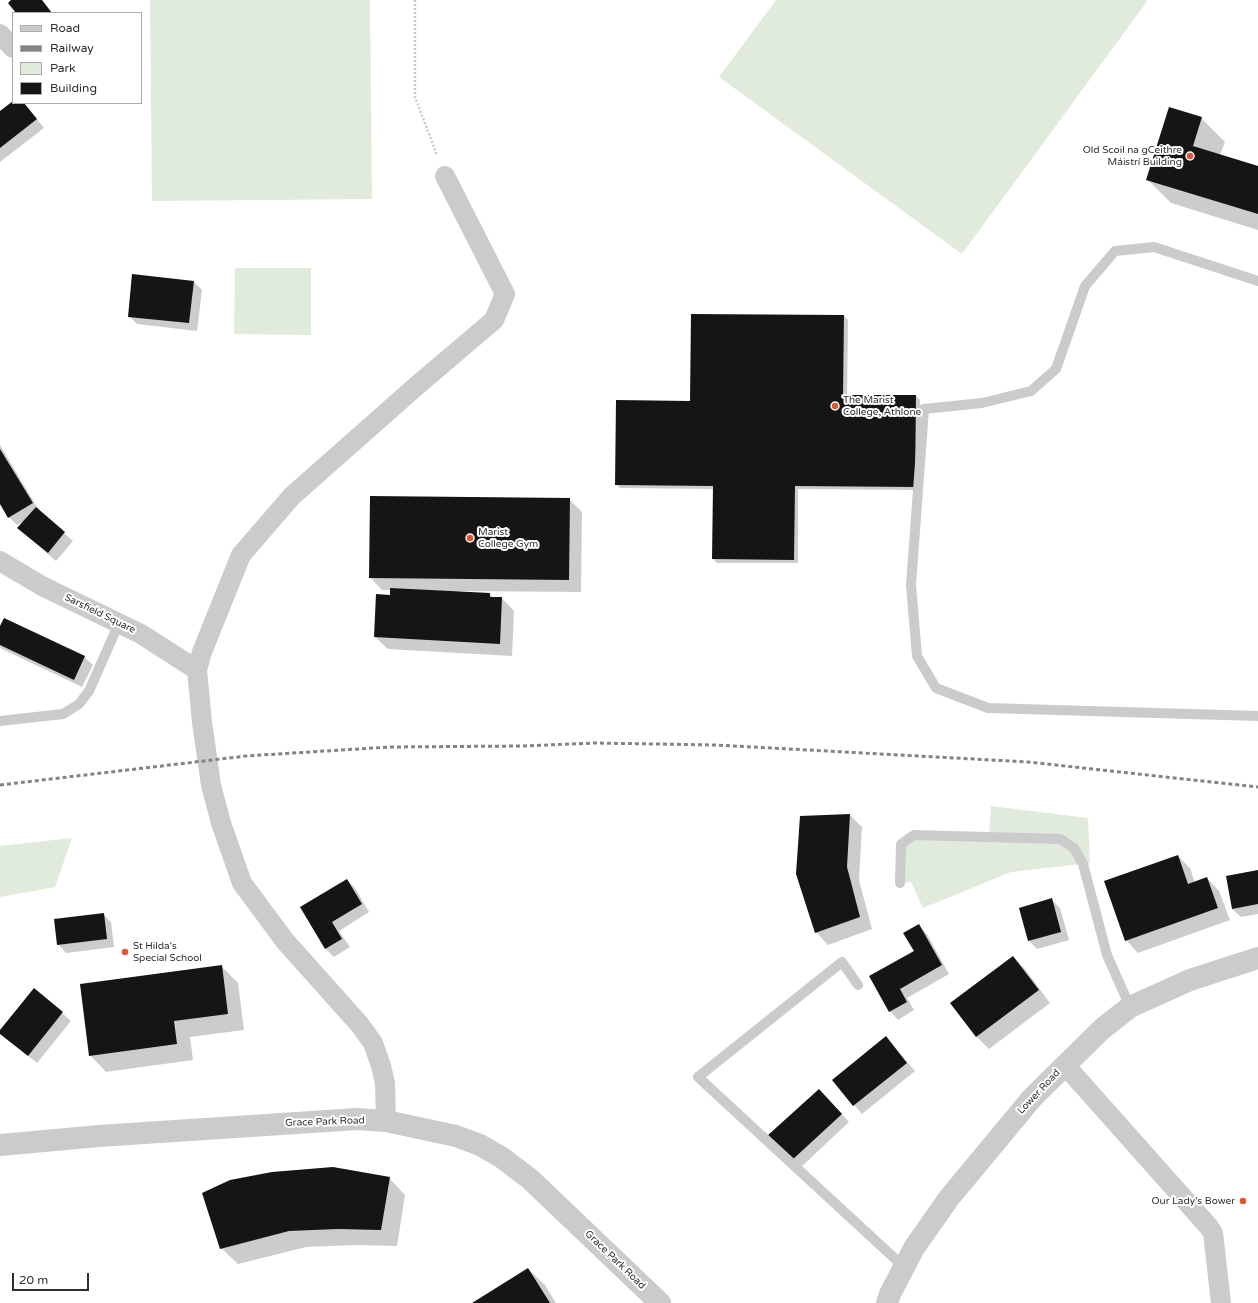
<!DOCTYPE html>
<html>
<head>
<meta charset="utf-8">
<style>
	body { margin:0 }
	#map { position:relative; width:1258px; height:1303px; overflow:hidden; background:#fff; font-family:"Varela Round",sans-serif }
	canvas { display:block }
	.legend { position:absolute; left:12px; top:12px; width:130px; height:92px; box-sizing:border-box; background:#fff; border:1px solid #ababab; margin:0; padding:5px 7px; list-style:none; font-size:12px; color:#2e2e2e }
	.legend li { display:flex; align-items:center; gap:8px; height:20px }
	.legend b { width:20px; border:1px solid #ababab }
	.scale { position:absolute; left:12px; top:1273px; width:77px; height:18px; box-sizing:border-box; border:2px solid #2e2e2e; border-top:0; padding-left:5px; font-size:12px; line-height:14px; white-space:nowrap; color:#2e2e2e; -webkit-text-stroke:3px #fff; paint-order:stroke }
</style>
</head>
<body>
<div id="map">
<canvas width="1258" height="1303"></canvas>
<ul class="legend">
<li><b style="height:5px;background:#cbcbcb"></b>Road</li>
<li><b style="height:5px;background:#838383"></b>Railway</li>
<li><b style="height:11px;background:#e0ebdc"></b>Park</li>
<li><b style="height:11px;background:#151515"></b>Building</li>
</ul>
<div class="scale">20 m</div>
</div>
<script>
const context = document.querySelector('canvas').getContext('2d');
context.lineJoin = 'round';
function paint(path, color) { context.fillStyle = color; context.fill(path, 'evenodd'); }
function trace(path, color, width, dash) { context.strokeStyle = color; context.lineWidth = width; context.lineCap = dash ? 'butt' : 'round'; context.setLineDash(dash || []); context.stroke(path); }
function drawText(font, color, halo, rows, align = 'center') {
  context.font = font + ' "Varela Round",sans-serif'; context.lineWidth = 4; context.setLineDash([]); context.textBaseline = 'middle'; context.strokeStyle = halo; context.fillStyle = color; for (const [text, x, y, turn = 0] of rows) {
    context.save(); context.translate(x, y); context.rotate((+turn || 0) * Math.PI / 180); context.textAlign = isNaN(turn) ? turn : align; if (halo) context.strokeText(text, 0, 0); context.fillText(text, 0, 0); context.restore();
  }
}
const green = new Path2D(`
	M 150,0 L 370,0 L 372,199 L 152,201 Z
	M 776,0 L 1148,0 L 962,254 L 719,77 Z
	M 235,268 L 311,268 L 311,335 L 234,334 Z
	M 991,806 L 1088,818 L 1090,863 L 1011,872 L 923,908 L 911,882 L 900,883 L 901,844 L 914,835 L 989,837 Z
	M 72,838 L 55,887 L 0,897 L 0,846 Z`);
const shadow = new Path2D(`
	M 13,102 L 24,103 L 44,128 L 0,162 L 0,112 Z
	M 1201,118 L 1225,142 L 1220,155 L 1258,167 L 1258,230 L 1171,203 L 1147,179 Z
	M 133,275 L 194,282 L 202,290 L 197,331 L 137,324 L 129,316 Z
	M 844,316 L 848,320 L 847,396 L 916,396 L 920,400 L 919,490 L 798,489 L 798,563 L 717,563 L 713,559 L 713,489 L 620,488 L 616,484 L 691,402 Z
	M 0,445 L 40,512 L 73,541 L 56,561 L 27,536 L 24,521 L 17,525 L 9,517 L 0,502 Z
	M 371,497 L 570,500 L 582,512 L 581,592 L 457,591 L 457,592 L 490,594 L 494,598 L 502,598 L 514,611 L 512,656 L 388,649 L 375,637 L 391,596 L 391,590 L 382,590 L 370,577 Z
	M 0,629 L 84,657 L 93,665 L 82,687 L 2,649 L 0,647 Z
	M 850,815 L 862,827 L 859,880 L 872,929 L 828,945 L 816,932 Z
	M 1178,856 L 1190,868 L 1195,883 L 1207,878 L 1219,891 L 1230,920 L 1138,953 L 1126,940 Z
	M 1258,871 L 1258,914 L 1241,917 L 1232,909 Z
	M 347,880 L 355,888 L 369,912 L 339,931 L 350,947 L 334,957 L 326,949 L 301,908 Z
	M 1052,900 L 1060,908 L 1069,940 L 1037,949 L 1029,941 Z
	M 103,914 L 111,922 L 114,947 L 66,953 L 58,944 Z
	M 919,926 L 927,934 L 949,974 L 907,998 L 914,1010 L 898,1020 L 890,1011 L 871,977 L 915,952 Z
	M 1013,957 L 1025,969 L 1050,1003 L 989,1049 L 977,1037 L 952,1003 Z
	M 221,966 L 238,983 L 244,1030 L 190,1037 L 193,1060 L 106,1072 L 90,1055 Z
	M 62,1013 L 71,1021 L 37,1063 L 0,1033 L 0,1031 Z
	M 886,1038 L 915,1071 L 862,1114 L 833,1080 Z
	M 827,1098 L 849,1122 L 799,1169 L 791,1161 Z
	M 389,1178 L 405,1195 L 397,1246 L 355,1245 L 306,1247 L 238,1264 L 221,1248 Z
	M 528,1269 L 545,1285 L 556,1303 L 474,1303 Z`);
const building = new Path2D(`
	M 11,0 L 42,0 L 52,13 L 16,13 L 8,3 Z
	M 13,101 L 13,103 L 24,103 L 37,119 L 0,148 L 0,111 Z
	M 1169,107 L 1202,117 L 1193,146 L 1258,166 L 1258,214 L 1146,180 Z
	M 132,274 L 194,281 L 189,323 L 128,317 Z
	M 691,314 L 844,315 L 843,395 L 916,395 L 915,487 L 795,486 L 794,560 L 712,559 L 713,486 L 615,485 L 616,400 L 690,401 Z
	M 0,449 L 33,503 L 8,518 L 0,504 Z
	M 370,496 L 570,498 L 569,580 L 369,578 Z
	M 36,507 L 65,532 L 48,553 L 17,528 Z
	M 390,588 L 490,593 L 490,597 L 502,597 L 500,644 L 374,637 L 376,594 L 390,595 Z
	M 4,618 L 85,656 L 74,680 L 0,645 L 0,626 Z
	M 850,814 L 847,867 L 860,917 L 815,933 L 796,874 L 800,816 Z
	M 1178,855 L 1188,884 L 1207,877 L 1218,908 L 1125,941 L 1104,881 Z
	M 1258,870 L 1258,904 L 1232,909 L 1226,876 Z
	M 347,879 L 362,904 L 332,922 L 342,939 L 325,949 L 300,907 Z
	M 1052,898 L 1061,932 L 1028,941 L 1019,908 Z
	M 104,913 L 107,939 L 57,945 L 54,919 Z
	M 919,924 L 942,965 L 900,989 L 907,1002 L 889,1012 L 869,976 L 914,951 L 903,933 Z
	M 1013,956 L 1039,990 L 976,1037 L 950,1003 Z
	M 222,965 L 228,1014 L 174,1021 L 177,1044 L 89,1056 L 80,984 Z
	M 34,988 L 63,1012 L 28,1056 L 0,1034 L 0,1030 Z
	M 886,1036 L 907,1063 L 853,1106 L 832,1080 Z
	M 819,1089 L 842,1114 L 791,1161 L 767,1136 Z
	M 333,1167 L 390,1177 L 381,1230 L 338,1229 L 289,1231 L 220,1249 L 202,1193 L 230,1180 L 272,1172 Z
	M 528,1268 L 550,1303 L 472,1303 Z`);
const path = new Path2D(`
	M 415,0 L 415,97 L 437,155`);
const service = new Path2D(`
	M 1258,281 L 1154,247 L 1115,251 L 1085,286 L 1056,369 L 1031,391 L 982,403 L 924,409 L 911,585 L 917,656 L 936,688 L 988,708 L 1258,716
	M 0,721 L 63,714 L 79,704 L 89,691 L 119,623
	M 900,883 L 901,844 L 914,835 L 1060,839 L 1074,848 L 1083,864 L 1107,955 L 1130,1007
	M 858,985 L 842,962 L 698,1077 L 904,1267`);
const minor = new Path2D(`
	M 0,34 L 13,48
	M 0,561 L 42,586 L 141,634 L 197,670
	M 1065,1065 L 1209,1227 L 1213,1233 L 1214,1241 L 1221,1303
	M 386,1121 L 385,1083 L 381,1066 L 373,1043 L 360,1025 L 285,941 L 242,883 L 221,823 L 211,785 L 202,722 L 197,670 L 202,652 L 241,555 L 292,496 L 413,389 L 494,320 L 505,294 L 445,176`);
const tertiary = new Path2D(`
	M 0,1145 L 99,1136 L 357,1119 L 386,1121 L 456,1136 L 480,1145 L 501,1157 L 530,1179 L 660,1303
	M 887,1303 L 890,1294 L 914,1248 L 949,1198 L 1032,1098 L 1102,1029 L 1130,1007 L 1190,980 L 1258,958`);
const rail = new Path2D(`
	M 0,785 L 246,756 L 390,747 L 523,746 L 595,743 L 716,745 L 1028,762 L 1258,787`);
const markers = [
	[1190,156,4,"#e15734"],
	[835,406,4,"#e15734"],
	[470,538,4,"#e15734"],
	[125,952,4,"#e15734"],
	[1243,1201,4,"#e15734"]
];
const poiNames = [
	["Old Scoil na gCeithre",1182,150,"right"],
	["Máistrí Building",1182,162,"right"],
	["The Marist",843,400],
	["College, Athlone",843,412],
	["Marist",478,532],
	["College Gym",478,544],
	["St Hilda's",133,946],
	["Special School",133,958],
	["Our Lady's Bower",1235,1201,"right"]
];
const streetNames = [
	["Sarsfield Square",100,614,26],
	["Lower Road",1039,1092,-47],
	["Grace Park Road",325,1122,-2],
	["Grace Park Road",615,1260,44]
];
paint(green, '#e0ebdc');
paint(shadow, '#0003');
paint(building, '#151515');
trace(path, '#cbcbcb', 2.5, [2, 2]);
trace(service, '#cbcbcb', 10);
trace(minor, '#cbcbcb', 20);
trace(tertiary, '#cbcbcb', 22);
trace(rail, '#838383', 3, [4, 3]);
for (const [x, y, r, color] of markers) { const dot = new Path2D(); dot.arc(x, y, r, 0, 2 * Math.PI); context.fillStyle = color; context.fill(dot); trace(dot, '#fff', 1.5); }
drawText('10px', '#2e2e2e', '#fff', poiNames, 'left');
drawText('10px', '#2e2e2e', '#fff', streetNames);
</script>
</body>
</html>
